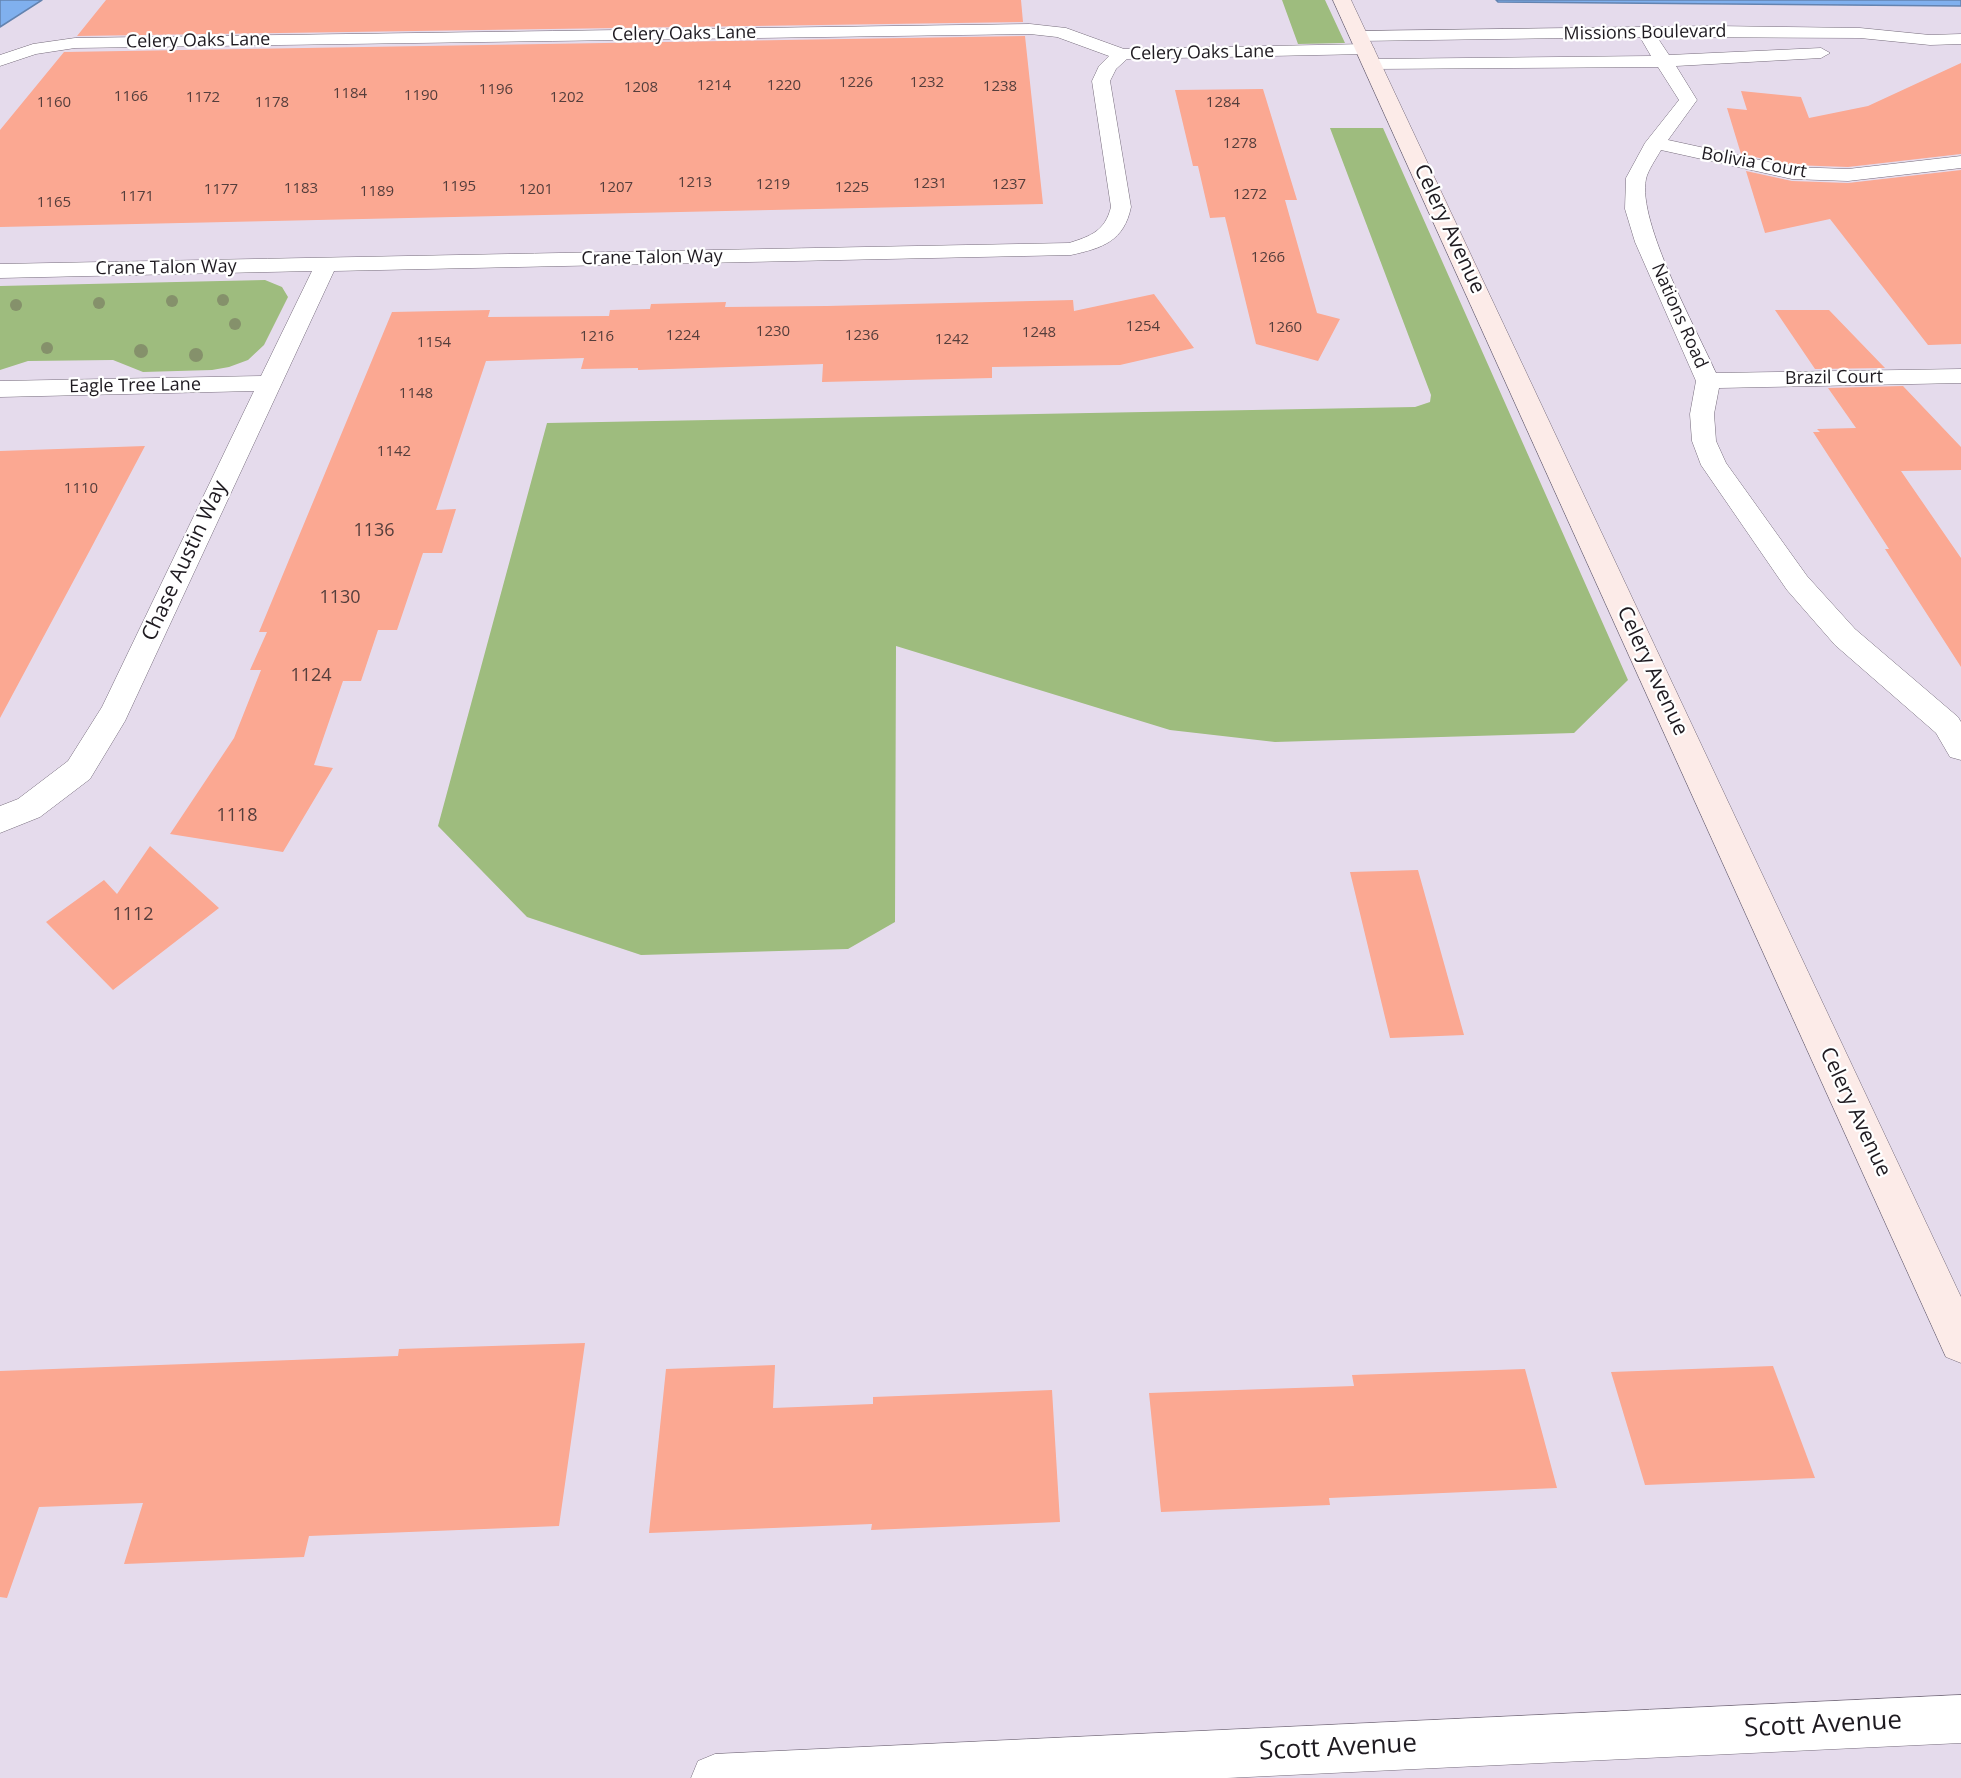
<!DOCTYPE html>
<html>
<head>
<meta charset="utf-8">
<style>
	body { margin:0 }
	canvas { display:block; background:#e5dbec }
</style>
</head>
<body>
<canvas width="1961" height="1778"></canvas>
<script>
const context = document.querySelector('canvas').getContext('2d');
context.lineJoin = 'round';
function paint(path, color) { context.fillStyle = color; context.fill(path, 'evenodd'); }
function trace(path, color, width, dash) { context.strokeStyle = color; context.lineWidth = width; context.lineCap = dash ? 'butt' : 'round'; context.setLineDash(dash || []); context.stroke(path); }
function drawText(font, color, halo, rows, align = 'center') {
  context.font = font + ' "Open Sans",sans-serif'; context.lineWidth = 4.5; context.setLineDash([]); context.textBaseline = 'middle'; context.strokeStyle = halo; context.fillStyle = color; for (const [text, x, y, turn = 0] of rows) {
    context.save(); context.translate(x, y); context.rotate((+turn || 0) * Math.PI / 180); context.textAlign = isNaN(turn) ? turn : align; if (halo) context.strokeText(text, 0, 0); context.fillText(text, 0, 0); context.restore();
  }
}
const green = new Path2D(`
	M 1282,0 L 1325,0 L 1345,43 L 1298,44 Z
	M 1330,128 L 1383,128 L 1628,680 L 1574,733 L 1275,742 L 1170,730 L 896,646 L 895,922 L 848,949 L 641,955 L 527,917 L 438,826 L 547,423 L 1415,407 L 1430,402 L 1431,395 Z
	M 265,280 L 282,287 L 288,297 L 264,345 L 248,360 L 229,367 L 212,370 L 143,372 L 113,360 L 28,361 L 0,370 L 0,286 Z`);
const water = new Path2D(`
	M 0,0 L 42,0 L 0,27 Z
	M 1496,0 L 1961,0 L 1961,6 L 1498,2 Z`);
const building = new Path2D(`
	M 106,0 L 1021,0 L 1023,22 L 77,36 Z
	M 1025,36 L 1043,204 L 0,227 L 0,130 L 64,52 Z
	M 1961,63 L 1961,154 L 1848,167 L 1792,165 L 1741,154 L 1727,108 L 1747,110 L 1741,91 L 1801,97 L 1809,118 L 1868,106 Z
	M 1263,89 L 1297,200 L 1285,200 L 1317,313 L 1340,319 L 1318,361 L 1256,344 L 1225,217 L 1210,218 L 1198,166 L 1193,166 L 1175,90 Z
	M 1961,170 L 1961,344 L 1928,345 L 1830,219 L 1765,233 L 1746,171 L 1792,181 L 1848,183 Z
	M 1154,294 L 1194,348 L 1120,365 L 992,367 L 992,378 L 822,382 L 823,364 L 638,370 L 638,368 L 581,369 L 584,358 L 486,361 L 436,510 L 456,509 L 442,553 L 423,553 L 397,630 L 378,630 L 361,681 L 343,681 L 314,765 L 333,768 L 283,852 L 170,834 L 234,738 L 261,670 L 250,670 L 267,632 L 259,632 L 392,312 L 490,310 L 488,317 L 609,316 L 610,310 L 650,309 L 651,304 L 726,302 L 725,307 L 827,306 L 1073,300 L 1074,311 Z
	M 1775,310 L 1829,310 L 1885,368 L 1815,369 Z
	M 1903,386 L 1961,447 L 1961,470 L 1901,471 L 1961,558 L 1961,667 L 1885,549 L 1889,549 L 1813,432 L 1820,432 L 1817,429 L 1856,428 L 1828,388 Z
	M 145,446 L 89,552 L 0,718 L 0,451 Z
	M 150,846 L 219,908 L 113,990 L 46,922 L 104,880 L 117,894 Z
	M 1418,870 L 1464,1035 L 1390,1038 L 1350,872 Z
	M 585,1343 L 559,1526 L 309,1536 L 304,1557 L 124,1564 L 143,1503 L 39,1507 L 7,1598 L 0,1597 L 0,1371 L 398,1356 L 399,1349 Z
	M 775,1365 L 773,1408 L 873,1404 L 873,1397 L 1052,1390 L 1060,1522 L 871,1530 L 872,1524 L 649,1533 L 666,1369 Z
	M 1773,1366 L 1815,1478 L 1645,1485 L 1611,1372 Z
	M 1525,1369 L 1557,1488 L 1329,1498 L 1330,1505 L 1161,1512 L 1149,1393 L 1354,1386 L 1352,1375 Z`);
const minor = new Path2D(`
	M 1030,24 L 1066,28 L 1124,49 L 1366,44 L 1375,49 L 1366,54 L 1127,59 L 1116,69 L 1110,81 L 1131,207 C 1124,241 1103,248 1071,255 L 334,271 L 125,721 L 90,779 L 40,817 L 0,833 L 0,806 L 18,799 L 68,761 L 102,707 L 254,391 L 0,397 L 0,381 L 261,376 L 312,271 L 0,278 L 0,264 L 1069,243 C 1091,236 1105,231 1111,207 L 1092,81 L 1099,66 L 1109,56 L 1057,37 L 1030,34 L 75,48 L 36,54 L 0,66 L 0,55 L 33,44 L 75,38 Z
	M 1713,26 L 1860,28 L 1930,35 L 1961,34 L 1961,44 L 1930,45 L 1860,38 L 1657,37 L 1669,55 L 1821,48 L 1830,53 L 1821,58 L 1676,66 L 1697,100 L 1668,140 L 1792,167 L 1848,169 L 1961,156 L 1961,168 L 1848,181 L 1792,179 L 1661,150 C 1656,159 1648,170 1646,179 C 1637,222 1697,330 1716,373 L 1961,369 L 1961,383 L 1719,388 L 1714,414 L 1716,441 L 1726,463 L 1807,576 L 1855,629 L 1958,717 L 1961,722 L 1961,760 L 1950,757 L 1936,733 L 1835,645 L 1787,590 L 1701,465 L 1692,441 L 1690,414 L 1696,381 L 1635,242 L 1625,209 L 1626,178 L 1645,143 L 1679,100 L 1658,67 L 1373,69 L 1364,64 L 1373,59 L 1651,56 L 1640,37 L 1359,41 L 1350,36 L 1359,31 Z
	M 1961,1695 L 1961,1743 L 1227,1778 L 691,1778 L 698,1761 L 715,1754 Z`);
const secondary = new Path2D(`
	M 1333,0 L 1351,0 L 1961,1297 L 1961,1363 L 1946,1357 Z`);
const trees = [
	[223,300,6],
	[172,301,6],
	[99,303,6],
	[16,305,6],
	[235,324,6],
	[47,348,6],
	[141,351,7],
	[196,355,7]
];
const farNumbernames = [
	["1226",856,83],
	["1232",927,83],
	["1214",714,86],
	["1220",784,86],
	["1238",1000,87],
	["1208",641,88],
	["1196",496,90],
	["1184",350,94],
	["1190",421,96],
	["1166",131,97],
	["1172",203,98],
	["1202",567,98],
	["1160",54,103],
	["1178",272,103],
	["1284",1223,103],
	["1278",1240,144],
	["1213",695,183],
	["1231",930,184],
	["1219",773,185],
	["1237",1009,185],
	["1195",459,187],
	["1207",616,188],
	["1225",852,188],
	["1183",301,189],
	["1177",221,190],
	["1201",536,190],
	["1189",377,192],
	["1272",1250,195],
	["1171",137,197],
	["1165",54,203],
	["1266",1268,258],
	["1254",1143,327],
	["1260",1285,328],
	["1230",773,332],
	["1248",1039,333],
	["1224",683,336],
	["1236",862,336],
	["1216",597,337],
	["1242",952,340],
	["1154",434,343],
	["1148",416,394],
	["1142",394,452],
	["1110",81,489]
];
const farStreetnames = [
	["Missions Boulevard",1645,33,-1],
	["Celery Oaks Lane",684,34,-1],
	["Celery Oaks Lane",198,41,-1],
	["Celery Oaks Lane",1202,53,-1],
	["Bolivia Court",1754,163,10],
	["Crane Talon Way",652,258,-1],
	["Crane Talon Way",166,268,-1],
	["Nations Road",1679,316,66],
	["Brazil Court",1834,378,-1],
	["Eagle Tree Lane",135,386,-1]
];
const numberNames = [
	["1136",374,531],
	["1130",340,598],
	["1124",311,676],
	["1118",237,816],
	["1112",133,915]
];
const streetNames = [
	["Celery Avenue",1449,229,65],
	["Chase Austin Way",185,561,-65],
	["Celery Avenue",1652,671,65],
	["Celery Avenue",1855,1112,65]
];
const nearStreetnames = [
	["Scott Avenue",1823,1725,-3],
	["Scott Avenue",1338,1748,-3]
];
paint(green, '#9ebc7e');
paint(water, '#80b0ee');
trace(water, '#6383b0', 1.5);
paint(building, '#fba892');
trace(minor, '#766c7c', 1);
trace(secondary, '#766c7c', 1);
paint(minor, '#fff');
paint(secondary, '#fcebe8');
context.fillStyle = '#85916b';
for (const [x, y, r] of trees) { context.beginPath(); context.arc(x, y, r, 0, 2 * Math.PI); context.fill(); }
drawText('15px', '#553e3c', null, farNumbernames);
drawText('18px', '#1e1a20', '#fff', farStreetnames);
drawText('18px', '#553e3c', null, numberNames);
drawText('21px', '#1e1a20', '#fff', streetNames);
drawText('26px', '#1e1a20', '#fff', nearStreetnames);
</script>
</body>
</html>
